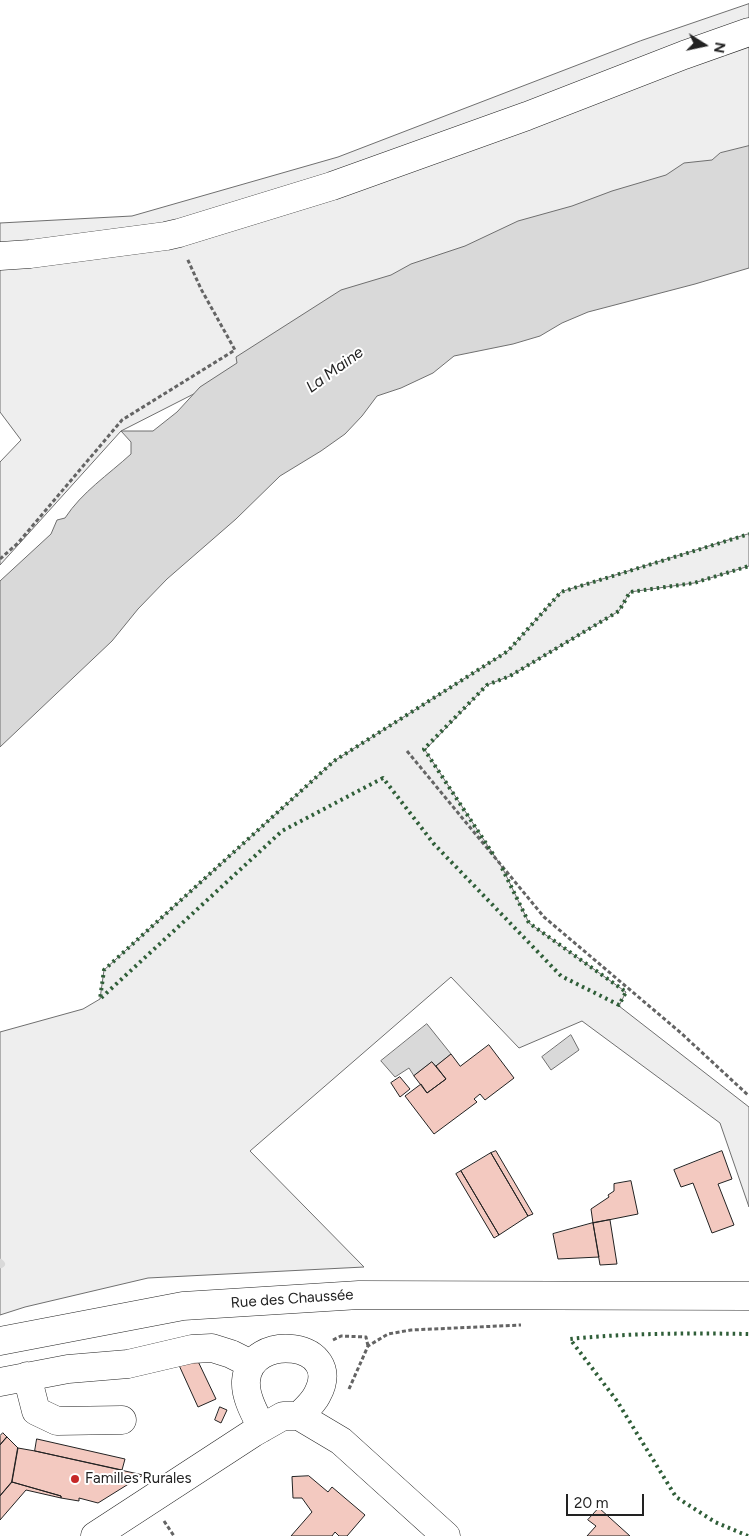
<!DOCTYPE html>
<html>
<head>
<meta charset="utf-8">
<style>
	body { margin:0 }
	#map { position:relative; width:749px; height:1536px; overflow:hidden; background:#fff; font-family:Figtree,sans-serif }
	canvas { display:block }
	.north { position:absolute; left:679px; top:20px; width:50px; height:50px; -webkit-text-stroke:4px #fff; paint-order:stroke; rotate:100deg; font-size:14px; font-weight:700; line-height:20px; text-align:center; color:#222 }
	.north::after { content:''; display:block; margin:auto; width:18px; height:22px; background:#222; clip-path:polygon(50% 0,100% 100%,50% 72%,0 100%) }
	.scale { position:absolute; left:566px; top:1494px; width:78px; height:22px; box-sizing:border-box; border:2px solid #222; border-top:0; padding-left:6px; font-size:15px; line-height:18px; white-space:nowrap; color:#222; -webkit-text-stroke:4px #fff; paint-order:stroke }
</style>
</head>
<body>
<div id="map">
<canvas width="749" height="1536"></canvas>
<div class="north">N</div>
<div class="scale">20 m</div>
</div>
<script>
const context = document.querySelector('canvas').getContext('2d');
context.lineJoin = 'round';
function paint(path, color) { context.fillStyle = color; context.fill(path, 'evenodd'); }
function trace(path, color, width, dash) { context.strokeStyle = color; context.lineWidth = width; context.lineCap = dash ? 'butt' : 'round'; context.setLineDash(dash || []); context.stroke(path); }
function drawText(font, color, halo, rows, align = 'center') {
  context.font = font + ' Figtree,sans-serif'; context.lineWidth = 4; context.setLineDash([]); context.textBaseline = 'middle'; context.strokeStyle = halo; context.fillStyle = color; for (const [text, x, y, turn = 0] of rows) {
    context.save(); context.translate(x, y); context.rotate((+turn || 0) * Math.PI / 180); context.textAlign = isNaN(turn) ? turn : align; if (halo) context.strokeText(text, 0, 0); context.fillText(text, 0, 0); context.restore();
  }
}
const green = new Path2D(`
	M 749,4 L 749,166 L 392,293 L 121,431 L 0,565 L 0,462 L 21,440 L 0,412 L 0,223 L 132,216 L 338,157 L 640,41 Z
	M 749,534 L 749,566 L 694,583 L 630,592 L 619,611 L 510,676 L 487,685 L 425,750 L 503,869 L 529,923 L 626,992 L 619,1006 L 749,1107 L 749,1207 L 720,1123 L 582,1021 L 519,1048 L 451,977 L 250,1151 L 364,1267 L 148,1278 L 25,1307 L 0,1315 L 0,1032 L 83,1009 L 100,999 L 104,970 L 334,761 L 508,651 L 561,592 Z`);
const water = new Path2D(`
	M 749,146 L 749,268 L 695,284 L 588,312 L 562,323 L 540,336 L 513,344 L 454,356 L 433,373 L 401,388 L 377,396 L 362,416 L 345,434 L 321,451 L 280,476 L 236,519 L 167,579 L 138,609 L 112,641 L 0,747 L 0,581 L 51,534 L 57,520 L 65,518 C 82,492 108,475 131,454 L 131,442 L 121,431 L 153,431 L 177,412 L 200,387 L 237,363 L 236,357 L 341,290 L 391,275 L 411,264 L 465,246 L 518,221 L 572,206 L 612,191 L 666,175 L 684,163 L 712,160 L 720,153 Z
	M 427,1024 L 451,1054 L 436,1066 L 432,1062 L 414,1076 L 409,1068 L 395,1077 L 381,1061 Z
	M 571,1035 L 579,1050 L 551,1070 L 542,1057 Z`);
const stream = new Path2D(`
	M 0,1263 L 1,1264`);
const building = new Path2D(`
	M 489,1045 L 514,1078 L 485,1100 L 480,1094 L 474,1099 L 477,1102 L 434,1134 L 405,1096 L 421,1084 L 427,1093 L 446,1079 L 436,1066 L 451,1054 L 460,1066 Z
	M 432,1062 L 446,1079 L 427,1093 L 414,1076 Z
	M 400,1077 L 410,1089 L 400,1097 L 391,1083 Z
	M 496,1151 L 533,1214 L 528,1216 L 491,1153 Z
	M 722,1151 L 732,1179 L 718,1184 L 734,1225 L 712,1233 L 693,1183 L 681,1187 L 674,1170 Z
	M 491,1153 L 528,1216 L 499,1235 L 461,1171 Z
	M 461,1171 L 499,1235 L 494,1238 L 456,1174 Z
	M 631,1181 L 638,1214 L 593,1223 L 591,1209 L 609,1197 L 608,1195 L 614,1191 L 614,1184 Z
	M 610,1220 L 617,1264 L 600,1265 L 593,1223 Z
	M 593,1223 L 599,1257 L 558,1259 L 553,1234 Z
	M 195,1355 L 216,1399 L 198,1407 L 178,1363 Z
	M 220,1407 L 227,1410 L 221,1423 L 215,1420 Z
	M 3,1433 L 7,1437 L 0,1445 L 0,1436 Z
	M 7,1437 L 18,1448 L 12,1482 L 0,1496 L 0,1445 Z
	M 37,1439 L 125,1459 L 122,1470 L 35,1451 Z
	M 18,1448 L 35,1451 L 143,1475 L 98,1503 L 79,1498 L 79,1501 L 61,1498 L 61,1496 L 12,1482 Z
	M 309,1476 L 328,1492 L 332,1487 L 365,1515 L 347,1536 L 339,1536 L 335,1532 L 332,1536 L 291,1536 L 312,1512 L 302,1498 L 293,1498 L 292,1477 Z
	M 12,1482 L 61,1496 L 61,1498 L 26,1490 L 0,1520 L 0,1496 Z
	M 599,1508 L 630,1536 L 587,1536 L 596,1526 L 588,1520 Z`);
const path = new Path2D(`
	M 0,559 L 18,543 L 122,420 L 235,350 L 201,289 L 187,258
	M 407,751 L 544,917 L 681,1033 L 749,1096
	M 333,1340 L 341,1336 L 366,1337 L 368,1346
	M 349,1389 L 368,1346 L 388,1334 L 411,1330 L 521,1325
	M 164,1521 L 174,1536`);
const minor = new Path2D(`
	M 0,256 L 30,254 L 166,236 L 179,233 L 332,186 L 527,116 L 684,55 L 749,32
	M 27,1376 L 36,1411 L 57,1421 L 122,1420
	M 0,1382 L 68,1369 L 128,1364 L 192,1349 L 212,1348 L 231,1354 L 251,1364
	M 262,1428 C 255,1414 245,1397 246,1381 C 249,1331 346,1341 317,1395 C 313,1403 305,1410 299,1416
	M 95,1536 L 253,1433 L 283,1416 L 299,1416 L 341,1441 L 446,1536`);
const major = new Path2D(`
	M 0,1341 L 183,1306 L 359,1295 L 749,1296`);
const hedge = new Path2D(`
	M 493,854 L 424,749 L 487,685 L 510,676 L 619,611 L 630,592 L 694,583 L 749,566
	M 502,868 L 529,923 L 626,992 L 619,1005 L 561,976 L 434,844 L 383,778 L 282,831 L 100,999 L 104,970 L 334,761 L 508,651 L 561,592 L 749,534
	M 748,1536 L 715,1522 L 676,1497 L 617,1401 L 570,1339 C 629,1333 689,1333 749,1334`);
const markers = [
	[75,1479,5,"#c62828"]
];
const streetNames = [
	["Rue des Chaussée",292,1299,-4]
];
const poiNames = [
	["Familles Rurales",85,1479]
];
const waterNames = [
	["La Maine",335,370,-36]
];
paint(green, '#eee');
trace(green, '#6f6f6f', 1);
paint(water, '#d9d9d9');
trace(water, '#6f6f6f', 1);
trace(stream, '#d9d9d9', 8);
paint(building, '#f3c9c0');
trace(building, '#222', 1);
trace(minor, '#222', 29);
trace(major, '#222', 29);
trace(path, '#646464', 3, [4, 2.5]);
trace(minor, '#fff', 28);
trace(major, '#fff', 28);
trace(hedge, '#2f5e38', 4, [2.5, 4]);
for (const [x, y, r, color] of markers) { const dot = new Path2D(); dot.arc(x, y, r, 0, 2 * Math.PI); context.fillStyle = color; context.fill(dot); trace(dot, '#fff', 2); }
drawText('15px', '#222', '#fff', streetNames);
drawText('15px', '#222', '#fff', poiNames, 'left');
drawText('italic 16px', '#222', '#fff', waterNames);
</script>
</body>
</html>
